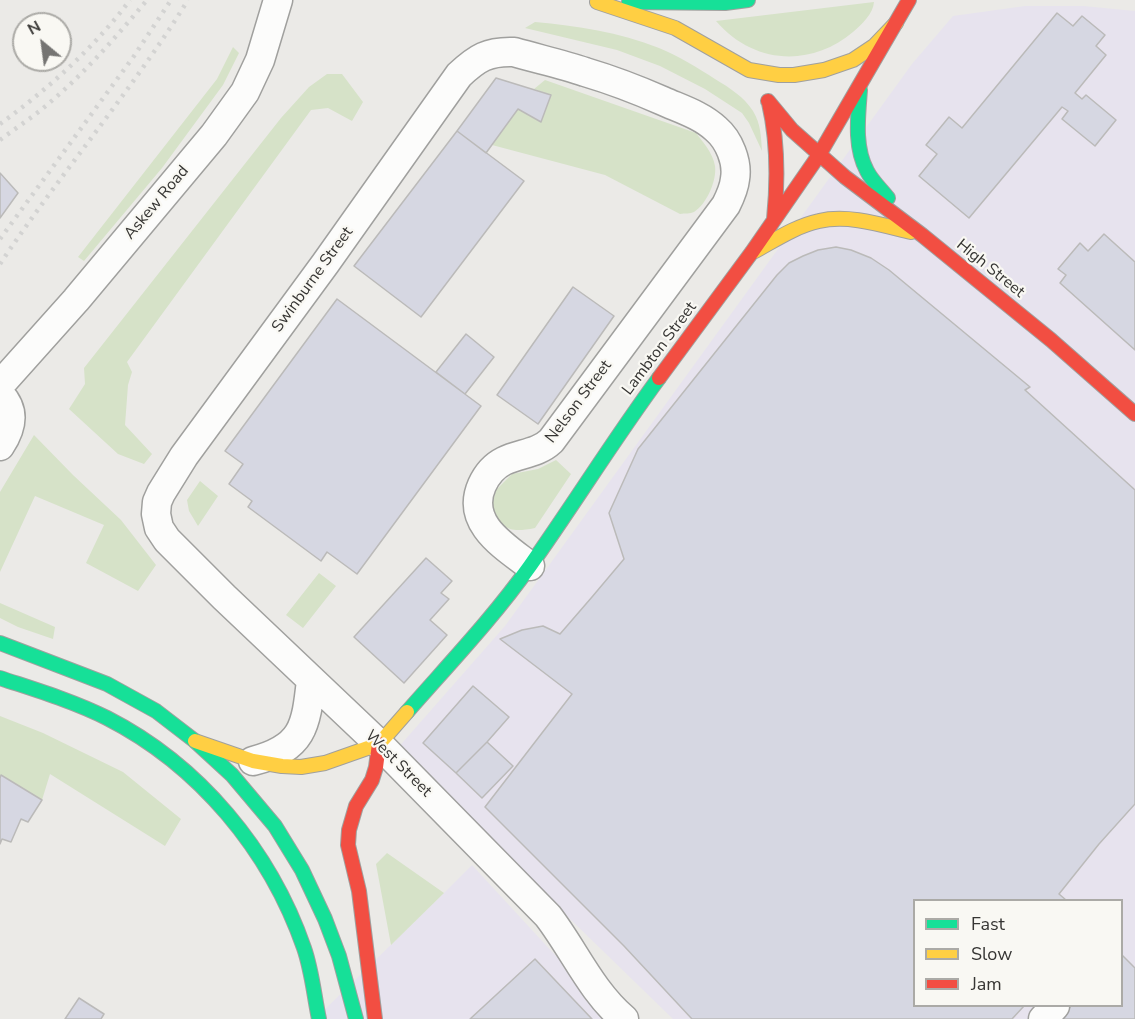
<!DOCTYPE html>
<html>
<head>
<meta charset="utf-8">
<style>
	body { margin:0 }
	#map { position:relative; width:1135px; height:1019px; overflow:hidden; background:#ebeae7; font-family:"Nunito Sans",sans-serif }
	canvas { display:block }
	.legend { position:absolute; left:913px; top:899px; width:210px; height:108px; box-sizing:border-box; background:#f9f8f3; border:2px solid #abaaa6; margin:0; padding:8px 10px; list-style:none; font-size:18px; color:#363533 }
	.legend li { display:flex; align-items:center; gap:12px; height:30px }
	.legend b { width:30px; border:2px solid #abaaa6 }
	.north { position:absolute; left:12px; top:12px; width:60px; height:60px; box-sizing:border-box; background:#f9f8f3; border:2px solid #abaaa6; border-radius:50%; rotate:331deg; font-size:16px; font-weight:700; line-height:24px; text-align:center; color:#363533 }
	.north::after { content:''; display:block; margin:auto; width:21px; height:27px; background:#757472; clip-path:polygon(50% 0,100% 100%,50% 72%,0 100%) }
</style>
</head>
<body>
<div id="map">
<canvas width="1135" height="1019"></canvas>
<ul class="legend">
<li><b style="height:8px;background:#16e098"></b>Fast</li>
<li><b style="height:8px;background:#ffcf43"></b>Slow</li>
<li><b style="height:8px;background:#f24e42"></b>Jam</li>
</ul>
<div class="north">N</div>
</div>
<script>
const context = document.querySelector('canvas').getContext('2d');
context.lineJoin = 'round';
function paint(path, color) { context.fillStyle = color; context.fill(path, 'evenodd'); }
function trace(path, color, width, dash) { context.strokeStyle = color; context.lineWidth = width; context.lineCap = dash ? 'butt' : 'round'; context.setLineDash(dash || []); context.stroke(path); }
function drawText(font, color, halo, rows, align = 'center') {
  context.font = font + ' "Nunito Sans",sans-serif'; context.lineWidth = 4.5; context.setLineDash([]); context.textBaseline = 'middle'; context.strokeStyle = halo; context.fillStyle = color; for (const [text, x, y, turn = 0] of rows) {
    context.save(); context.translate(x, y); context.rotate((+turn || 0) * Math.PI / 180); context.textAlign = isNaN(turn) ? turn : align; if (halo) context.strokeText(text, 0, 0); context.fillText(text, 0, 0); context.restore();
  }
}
const commercial = new Path2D(`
	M 1025,6 L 1083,6 L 1135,11 L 1135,1019 L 673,1019 L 396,750 L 505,626 L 912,64 L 953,16 ZM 914,900 L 1122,900 L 1122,1006 L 914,1006 Z
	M 472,865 L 614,1019 L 315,1019 L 444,893 Z`);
const green = new Path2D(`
	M 874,2 C 873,14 862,24 853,32 C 810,68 753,64 716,21 Z
	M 535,22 C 577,26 619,32 659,48 C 679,56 698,68 715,79 C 730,88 744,97 753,111 C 761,124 761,137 762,151 L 749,123 L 742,113 L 705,89 L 660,66 L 617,50 L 525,28 Z
	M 233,47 L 239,53 L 223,85 L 162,168 L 84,261 L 78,257 L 217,79 Z
	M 327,74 L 342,74 L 363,102 L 352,121 L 328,108 L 311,110 L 127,362 L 132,372 L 128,385 L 125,425 L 152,454 L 144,464 L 118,454 L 69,409 L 85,384 L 84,368 L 281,118 L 309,87 Z
	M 545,80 L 696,133 C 703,142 713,153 715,166 C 717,180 707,204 694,212 C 690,214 685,213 680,214 L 605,175 L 492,145 L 518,109 L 541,122 L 551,95 L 534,89 Z
	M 34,435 L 73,475 L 121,520 L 156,565 L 138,591 L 86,563 L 104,525 L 35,496 L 0,572 L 0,492 Z
	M 556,460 L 571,474 L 535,528 C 510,533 504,530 491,509 L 496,490 L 512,474 L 538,469 Z
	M 200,481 L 218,496 L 198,526 L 189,511 L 187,500 Z
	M 319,573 L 336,586 L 303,628 L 286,615 Z
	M 0,603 L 55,627 L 53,639 L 18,627 L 0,618 Z
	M 0,716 L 43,733 L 123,772 L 181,819 L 165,846 L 50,774 L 42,800 L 1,776 L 0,778 Z
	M 387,853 L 444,893 L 391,945 L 376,864 Z`);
const building = new Path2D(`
	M 1057,13 L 1073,26 L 1082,16 L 1105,35 L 1096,46 L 1106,55 L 1075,93 L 1082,99 L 1086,95 L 1116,120 L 1095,146 L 1062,119 L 1068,111 L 1062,107 L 969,218 L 919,176 L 937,154 L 926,145 L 949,117 L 962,128 Z
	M 496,78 L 551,95 L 541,122 L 518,109 L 486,153 L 457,131 Z
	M 457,131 L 524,181 L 421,317 L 354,266 Z
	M 0,173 L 18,193 L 0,218 Z
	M 1104,234 L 1135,262 L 1135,350 L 1060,283 L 1066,275 L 1058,269 L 1080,243 L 1088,251 Z
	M 836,247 L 851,250 L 871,258 L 889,270 L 1030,387 L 1025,390 L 1135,490 L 1135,804 L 1099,844 L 1059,894 L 1066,900 L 914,900 L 914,1006 L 1024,1006 L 1012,1019 L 692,1019 L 624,946 L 485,807 L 572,694 L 500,639 L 522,630 L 543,626 L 560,634 L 592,597 L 624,559 L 609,513 L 638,449 L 777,275 L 789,263 L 803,256 L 818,250 Z
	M 573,287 L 614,316 L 538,424 L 497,395 Z
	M 337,299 L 481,406 L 357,574 L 327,552 L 321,561 L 248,507 L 252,501 L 229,484 L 243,464 L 225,451 Z
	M 466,334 L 494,357 L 465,394 L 436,372 Z
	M 426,558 L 452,581 L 441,593 L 449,599 L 430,620 L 447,635 L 404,683 L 354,637 Z
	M 473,686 L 509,717 L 487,742 L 456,773 L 423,743 Z
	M 487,742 L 513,766 L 482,798 L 456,773 Z
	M 1,775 L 42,800 L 28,822 L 21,819 L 11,842 L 2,839 L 0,844 L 0,778 Z
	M 1122,955 L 1135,968 L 1135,1019 L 1059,1019 L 1071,1006 L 1122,1006 Z
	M 535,959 L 592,1019 L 470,1019 Z
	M 79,998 L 104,1014 L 101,1019 L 65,1019 Z`);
const street = new Path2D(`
	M 0,385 L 76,300 L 214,135 L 245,92 L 260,60 L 278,0
	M 0,394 C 16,411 12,428 0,446
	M 530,566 C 504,546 465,523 482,485 C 487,474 494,466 504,461 C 520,453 537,454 551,441 L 726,205 C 730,197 734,189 735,179 C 738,162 729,140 716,129 C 701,115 681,109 663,101 C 638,90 612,80 585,72 C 562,64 538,59 514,52 C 488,51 477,58 459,75 L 325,264 L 184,456 L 161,493 L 157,502 L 156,514 L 159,528 L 167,540 L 224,597 L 379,744 L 548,916 C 574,950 591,991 624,1019
	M 253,761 C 303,748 306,727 311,680
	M 1043,1019 L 1055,1006`);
const fast = new Path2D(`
	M 629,2 L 725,3 L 748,0
	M 860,90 C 858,117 854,147 867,171 C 872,181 881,189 888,198
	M 0,643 L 107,684 L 156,711 L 195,741 L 232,775 L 275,826 L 302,870 L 325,919 L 339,956 L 356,1019
	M 0,678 C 36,690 73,701 107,718 C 199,765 270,850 304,948 C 312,971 314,995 319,1019
	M 407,712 C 449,664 493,618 530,566 C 574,504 614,439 659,378`);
const slow = new Path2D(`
	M 597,2 L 675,28 L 749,70 L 779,75 L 794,75 L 824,70 L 853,60 L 874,46 L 896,23
	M 755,251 C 775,240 796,226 819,221 C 848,214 882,225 911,232
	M 195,741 L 253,761 L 282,766 L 301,767 L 325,763 L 379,744 L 407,712`);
const jam = new Path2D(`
	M 768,101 L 792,130 L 845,177 L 922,235 L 1051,340 L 1135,414
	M 769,103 C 778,142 778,180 774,219
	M 659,378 L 752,252 L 819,155 L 909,0
	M 375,1019 L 359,891 L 348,845 L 349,830 L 356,806 L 372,780 L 376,767 L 379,744`);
const rail = new Path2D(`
	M 0,124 C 48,89 94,48 130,0
	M 0,140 C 16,128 33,117 48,104 C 85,73 116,37 147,0
	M 0,239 L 134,56 L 171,0
	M 0,264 C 60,174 131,92 188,0`);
const streetNames = [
	["Askew Road",157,203,-50],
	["High Street",990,269,39],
	["Swinburne Street",313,280,-54],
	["Lambton Street",660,349,-53],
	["Nelson Street",579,402,-53],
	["West Street",398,764,45]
];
paint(commercial, '#e7e3ee');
paint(green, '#d6e2c8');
paint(building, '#d6d7e2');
trace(building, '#bbbab9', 1.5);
trace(street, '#a0a09e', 31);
trace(fast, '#a0a09e', 16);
trace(slow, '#a0a09e', 16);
trace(jam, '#a0a09e', 16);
trace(street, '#fcfcfb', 28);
trace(fast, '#16e098', 14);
trace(slow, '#ffcf43', 14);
trace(jam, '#f24e42', 14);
trace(rail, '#d3d3d2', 4.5, [3, 6]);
drawText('16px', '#363533', '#f9f8f3', streetNames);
</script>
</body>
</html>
